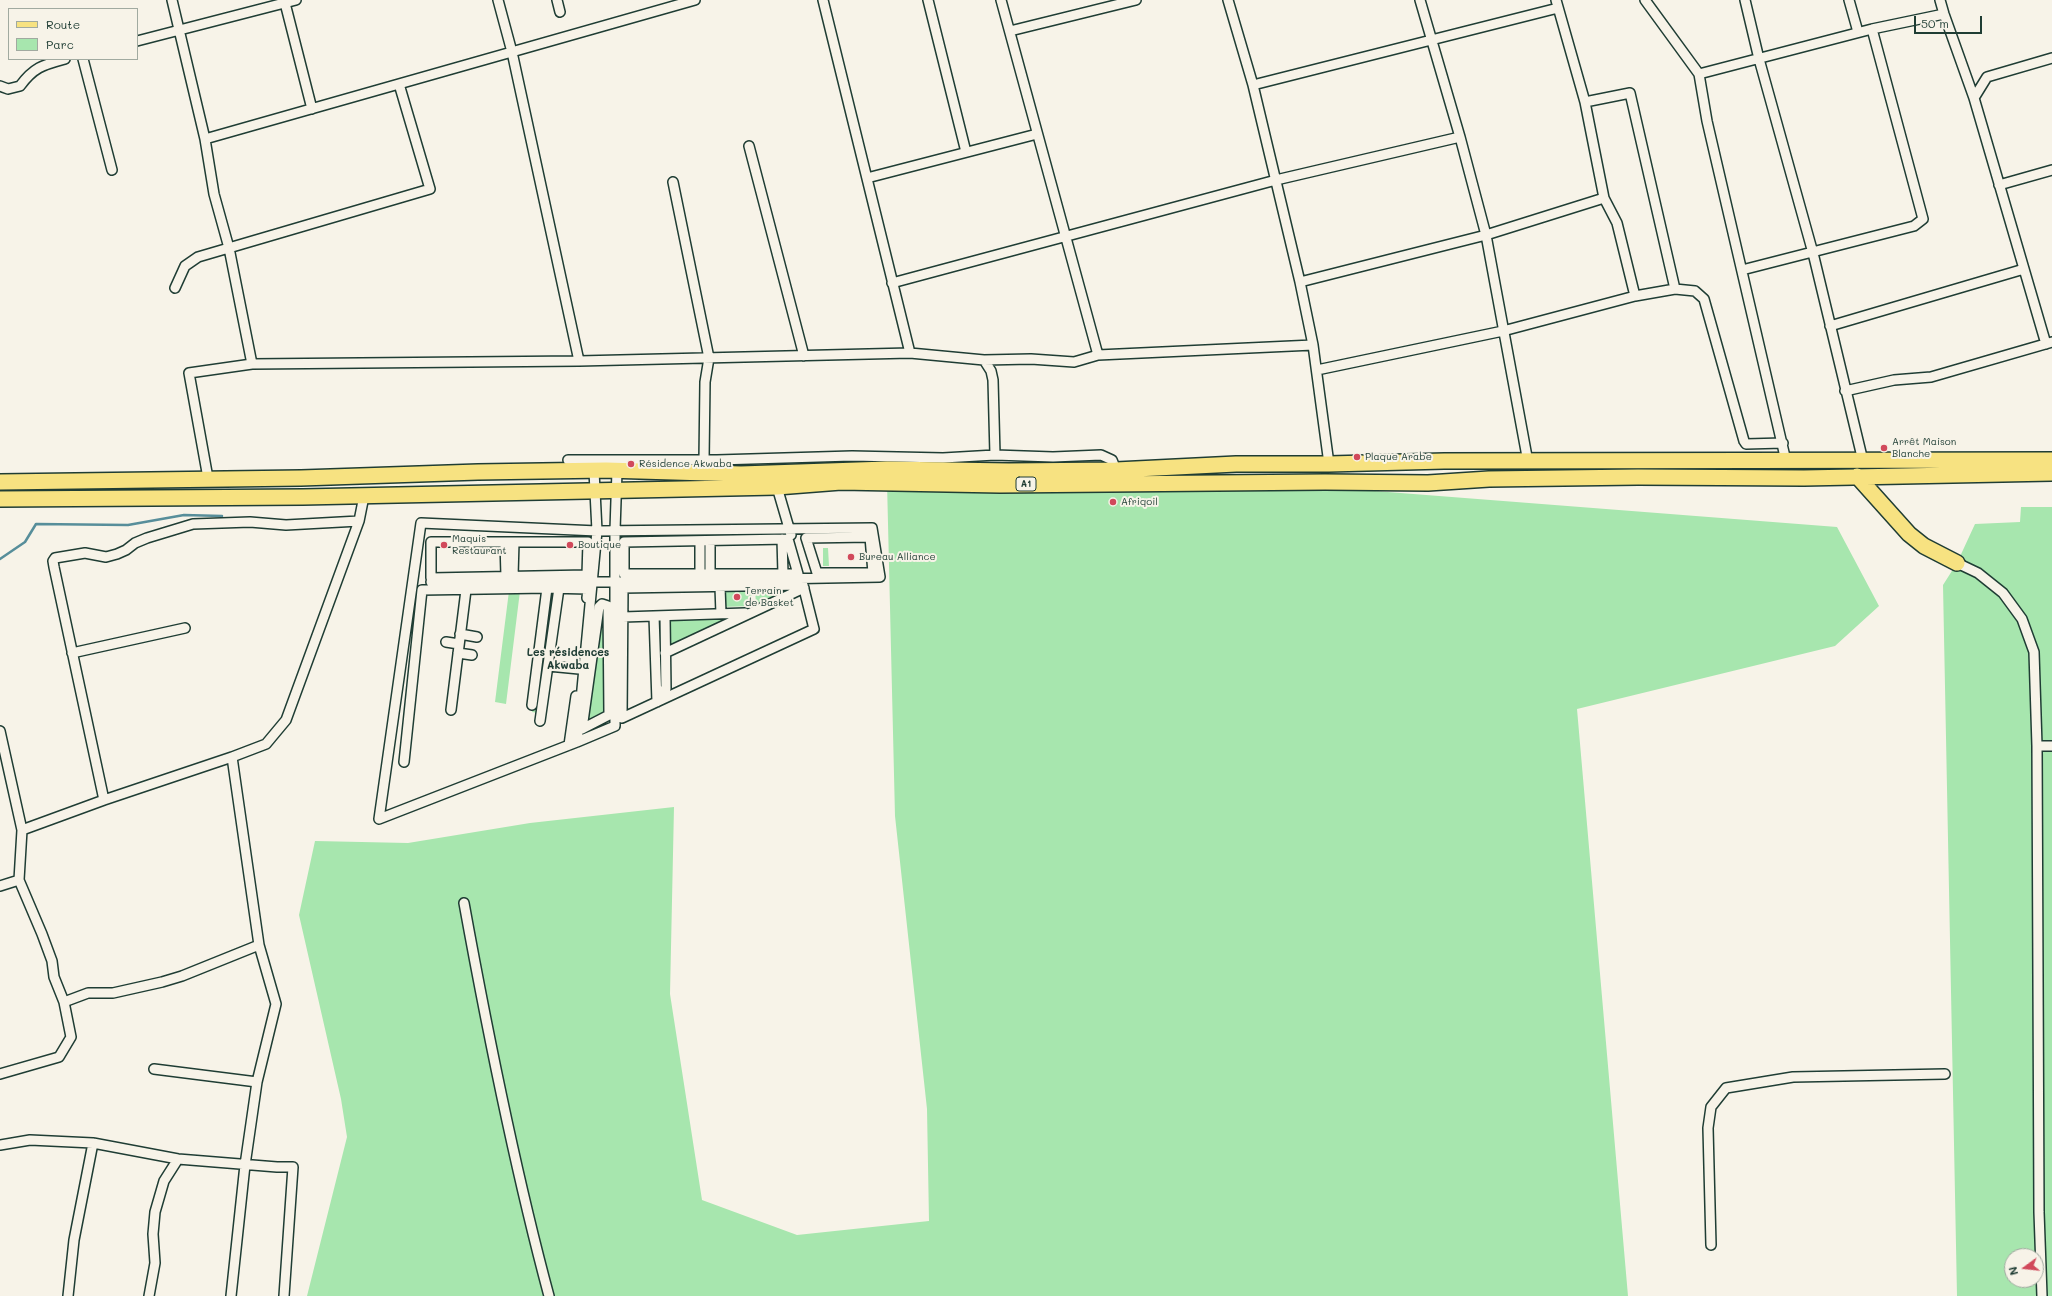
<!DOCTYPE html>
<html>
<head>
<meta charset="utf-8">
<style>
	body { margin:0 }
	#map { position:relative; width:2052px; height:1296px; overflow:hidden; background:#f7f3e8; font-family:Mali,sans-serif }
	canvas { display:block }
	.legend { position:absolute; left:8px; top:8px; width:130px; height:52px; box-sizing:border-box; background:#f7f3e8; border:1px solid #a1aaa0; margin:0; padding:5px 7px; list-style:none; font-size:12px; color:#1f3d34 }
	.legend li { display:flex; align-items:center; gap:8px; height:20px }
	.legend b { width:20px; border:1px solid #a1aaa0 }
	.north { position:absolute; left:2004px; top:1248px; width:40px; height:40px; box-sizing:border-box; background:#f7f3e8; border:1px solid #a1aaa0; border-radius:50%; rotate:255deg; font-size:11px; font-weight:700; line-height:16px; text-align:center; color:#1f3d34 }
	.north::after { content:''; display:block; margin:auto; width:14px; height:18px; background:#d1495b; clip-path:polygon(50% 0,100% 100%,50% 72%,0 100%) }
	.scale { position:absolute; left:1914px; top:16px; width:68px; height:18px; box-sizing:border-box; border:2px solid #1f3d34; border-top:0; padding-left:5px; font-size:12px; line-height:14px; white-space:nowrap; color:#1f3d34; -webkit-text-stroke:3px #f7f3e8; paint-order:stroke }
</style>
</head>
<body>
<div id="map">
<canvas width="2052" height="1296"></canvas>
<ul class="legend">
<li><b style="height:5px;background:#f7e281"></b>Route</li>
<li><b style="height:11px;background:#a7e6ae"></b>Parc</li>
</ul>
<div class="north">N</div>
<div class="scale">50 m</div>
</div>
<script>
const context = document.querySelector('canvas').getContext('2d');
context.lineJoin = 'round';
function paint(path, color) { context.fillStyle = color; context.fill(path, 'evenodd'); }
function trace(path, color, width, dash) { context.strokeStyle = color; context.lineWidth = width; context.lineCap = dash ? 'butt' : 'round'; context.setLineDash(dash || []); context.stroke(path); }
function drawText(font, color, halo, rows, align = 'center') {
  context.font = font + ' Mali,sans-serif'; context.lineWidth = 4; context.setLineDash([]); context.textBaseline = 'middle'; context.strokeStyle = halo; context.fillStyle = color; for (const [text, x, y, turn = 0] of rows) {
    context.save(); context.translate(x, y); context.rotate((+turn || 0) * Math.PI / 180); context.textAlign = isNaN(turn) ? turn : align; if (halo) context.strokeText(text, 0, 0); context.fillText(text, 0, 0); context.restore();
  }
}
const green = new Path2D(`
	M 887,482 L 1285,484 L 1837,527 L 1879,606 L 1835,646 L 1577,709 L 1628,1296 L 307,1296 L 347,1137 L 341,1099 L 299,915 L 315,841 L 408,843 L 530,823 L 674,807 L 670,994 L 702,1200 L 797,1235 L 929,1221 L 927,1109 L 895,816 Z
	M 2021,507 L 2052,507 L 2052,1296 L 1957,1296 L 1943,585 L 1957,563 L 1975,524 L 2020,522 ZM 2012,1256 L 2036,1256 L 2036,1280 L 2012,1280 Z
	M 823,548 L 828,548 L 829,566 L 823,566 Z
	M 792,586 L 793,590 L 756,606 L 755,587 Z
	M 752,587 L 752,606 L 722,607 L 721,588 Z
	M 549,590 L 555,590 L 538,713 L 532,712 Z
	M 509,591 L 520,591 L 506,704 L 495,702 Z
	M 732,616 L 668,648 L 667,617 Z
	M 656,618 L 663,618 L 664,688 L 659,691 Z
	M 601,624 L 604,625 L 605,716 L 585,725 Z`);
const stream = new Path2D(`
	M 0,559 L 25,542 L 36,524 L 128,525 L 184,515 L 222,516`);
const street = new Path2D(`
	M 172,0 L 205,139 L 214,194 L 229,248 L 252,364
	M 498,0 L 512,52 L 579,361
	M 557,0 L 560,12
	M 823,0 L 910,353
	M 928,0 L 966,152
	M 1001,0 L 1098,355
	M 1228,0 L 1253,85 L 1300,282 L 1313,345 L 1329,464
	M 1420,0 L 1460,137 L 1486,235 L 1528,462
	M 1556,0 L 1585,102 L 1604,198 L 1617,223 L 1635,296
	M 1645,0 L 1699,74 L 1707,121 L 1786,461
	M 1745,0 L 1759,59 L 1813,253 L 1863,461
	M 1849,0 L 1858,32
	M 1940,0 L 1944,14 L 1974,98 L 2046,344
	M 285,3 L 312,109
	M 1010,31 L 1136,0
	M 137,41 L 296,0
	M 83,59 L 112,170
	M 1699,74 L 1872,29 L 1944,14
	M 1253,85 L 1558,8
	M 0,86 L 8,89 L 20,86 C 34,67 43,65 65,59
	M 1974,98 L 1987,77 L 2052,58
	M 1585,102 L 1630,93 L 1675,289
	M 205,139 L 695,0
	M 749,146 L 804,356
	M 867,178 L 1037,134
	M 673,182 L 709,358 L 705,382 L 704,460
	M 1999,185 L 2052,170
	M 1742,270 L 1914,226 L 1923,219 L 1872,29
	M 1300,282 L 1486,235 L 1604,198
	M 892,283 L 1276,180 L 1460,137
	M 175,288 L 185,266 L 198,257 L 430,189 L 399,84
	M 1830,326 L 2024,269
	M 984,360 L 991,371 L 993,380 L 995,455
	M 1317,370 L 1503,331 L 1635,296 L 1675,289 L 1695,291 L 1704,299 L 1744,441 L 1746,444 L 1783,443
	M 1845,391 L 1894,380 L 1931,377 L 2052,342
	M 568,460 L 717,460 L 852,456 L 943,458 L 995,455 L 1053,457 L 1101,455 L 1112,460 L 1116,470
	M 594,471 L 597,531 L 577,742 L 615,726 L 615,530 L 617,471
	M 208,478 L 189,373 L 252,364 L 579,361 L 910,353 L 984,360 L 1031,359 L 1074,362 L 1098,355 L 1313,345
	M 777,487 L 791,535
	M 870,537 L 873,573 L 817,573 L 806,538 Z
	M 782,539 L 783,574
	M 788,539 L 798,574 L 624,574 L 624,542 Z
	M 700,541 L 700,574
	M 710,541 L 710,574
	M 431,542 L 588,542 L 587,575 L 431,578 Z
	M 505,542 L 506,576
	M 1957,563 L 1978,573 L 2003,593 L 2022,619 L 2034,652 L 2037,746 L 2039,1212 L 2042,1296
	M 513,576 L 514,542
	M 431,582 L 615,582 L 880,577 L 872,528 L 597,531 L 421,523 L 379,819 L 577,742
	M 803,585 L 814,629 L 622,718 L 623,588 Z
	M 720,587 L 721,614
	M 602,604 L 608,606 L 609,715 L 582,729 L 599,607 Z
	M 654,616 L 657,702
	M 623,617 L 745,613
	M 460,634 L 477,637
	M 446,642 L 459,644
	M 72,653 L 185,628
	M 458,653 L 472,655
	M 665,653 L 804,588
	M 548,666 L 579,669
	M 657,694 L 666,689 L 665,616
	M 532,705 L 547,588 L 588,589 L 587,598
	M 451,710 L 466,590
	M 540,721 L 559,588
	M 0,731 L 22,830 L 19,880 L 0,886
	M 569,745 L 576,696
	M 2037,746 L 2052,746
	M 404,762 L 422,590 L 547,588
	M 104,800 L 54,567 L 53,561 L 55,558 L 85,553 L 106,557 L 117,554 L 126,550 L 135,543 L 147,538 L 193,524 L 250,522 L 286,525 L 359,521
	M 22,830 L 104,800 L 232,757
	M 464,903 C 488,1035 514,1166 549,1296
	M 64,1002 L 88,993 L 113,993 L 162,982 L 182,976 L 259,945
	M 154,1069 L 257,1082
	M 0,1074 L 59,1057 L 71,1037 L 64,1002 L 54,977 L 52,961 L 42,934 L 19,880
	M 0,1145 L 30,1140 L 93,1143 L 178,1159 L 277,1167 L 293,1167 L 284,1296
	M 1711,1245 L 1708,1128 L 1711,1107 L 1726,1088 L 1793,1077 L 1945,1074
	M 68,1296 L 74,1240 L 93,1143
	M 149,1296 L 155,1263 L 153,1234 L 155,1212 L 164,1181 L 178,1159
	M 231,1296 L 245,1165 L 257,1082 L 276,1004 L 259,945 L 232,757 L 266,744 L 286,720 L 359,521 L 364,496`);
const primary = new Path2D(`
	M 1857,476 L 1909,534 L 1924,546 L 1957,563
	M 0,482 L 301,478 L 478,472 L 606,470 L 741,474 L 887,469 L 1009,471 L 1116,470 L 1236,464 L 1329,464 L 1444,461 L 2052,460
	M 0,499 L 303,497 L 777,487 L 841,482 L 1000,485 L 1325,482 L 1428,483 L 1489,479 L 1638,477 L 1804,478 L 2052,473`);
const markers = [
	[1884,448,4,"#d1495b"],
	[1357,457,4,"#d1495b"],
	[631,464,4,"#d1495b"],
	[1113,502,4,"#d1495b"],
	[444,545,4,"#d1495b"],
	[570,545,4,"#d1495b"],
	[851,557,4,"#d1495b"],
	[737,597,4,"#d1495b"]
];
const shields = [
	[1026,484,20]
];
const shieldNames = [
	["A1",1026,484]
];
const poiNames = [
	["Arrêt Maison",1892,442],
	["Blanche",1892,454],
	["Plaque Arabe",1365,457],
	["Résidence Akwaba",639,464],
	["Afriqoil",1121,502],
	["Maquis",452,539],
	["Restaurant",452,551],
	["Boutique",578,545],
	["Bureau Alliance",859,557],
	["Terrain",745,591],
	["de Basket",745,603]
];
const neighbourhoodNames = [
	["Les résidences",568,653],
	["Akwaba",568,666]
];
paint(green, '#a7e6ae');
trace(stream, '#578e9a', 2.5);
trace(street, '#1f3d34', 12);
trace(primary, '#1f3d34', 18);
trace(street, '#f7f3e8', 9);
trace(primary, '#f7e281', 15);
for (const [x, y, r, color] of markers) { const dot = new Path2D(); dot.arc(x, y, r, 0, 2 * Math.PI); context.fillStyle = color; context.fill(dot); trace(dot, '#f7f3e8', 1.5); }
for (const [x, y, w] of shields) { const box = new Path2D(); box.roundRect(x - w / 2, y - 7, w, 14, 3); context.fillStyle = '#f7f3e8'; context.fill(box); trace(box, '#1f3d34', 1); }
drawText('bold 9px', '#1f3d34', null, shieldNames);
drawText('10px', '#1f3d34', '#f7f3e8', poiNames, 'left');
drawText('bold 11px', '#1f3d34', '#f7f3e8', neighbourhoodNames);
</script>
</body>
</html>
